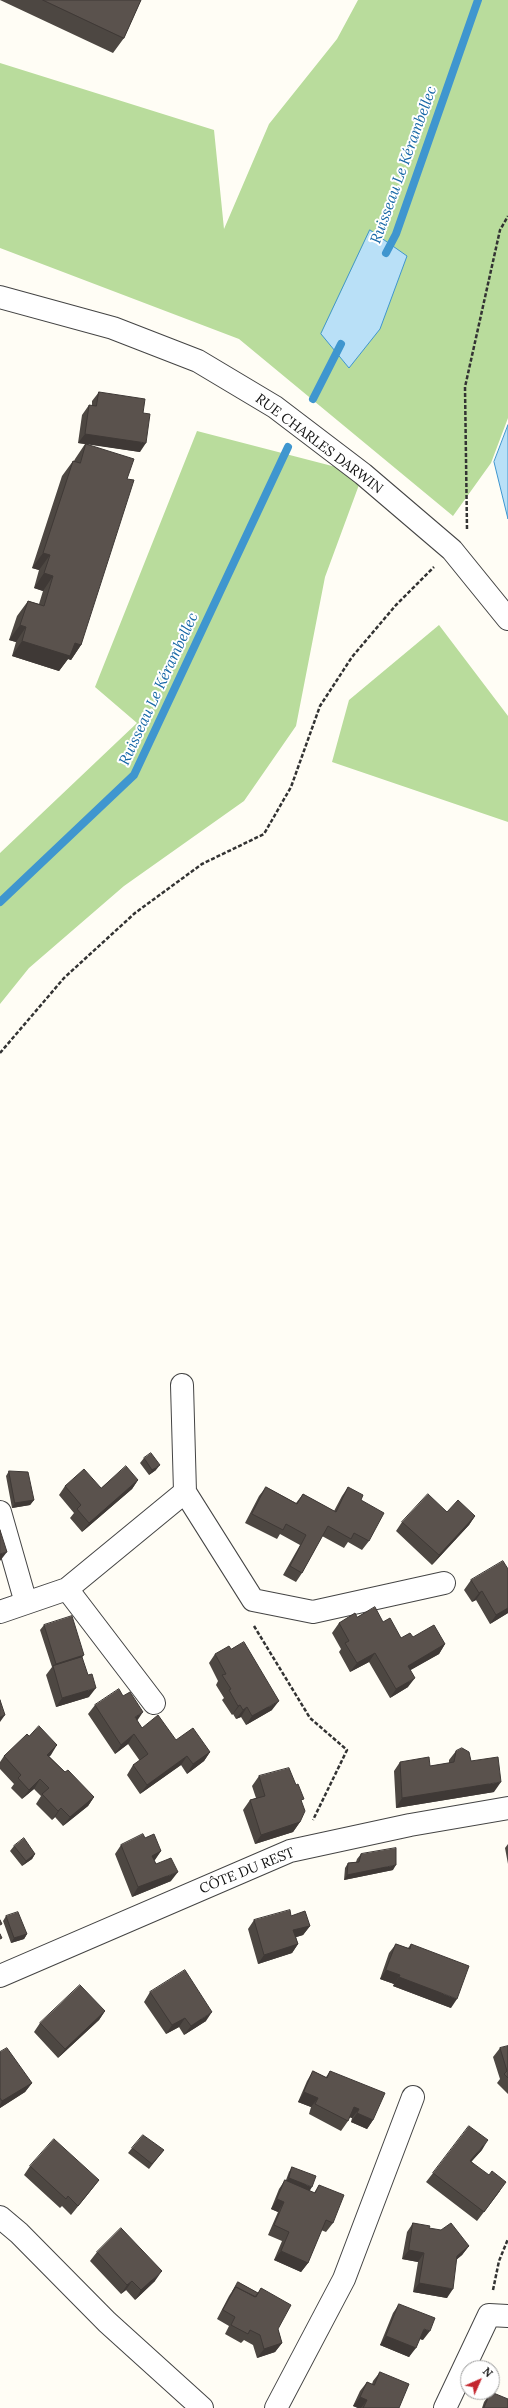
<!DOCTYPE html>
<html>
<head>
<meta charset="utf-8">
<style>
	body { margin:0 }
	#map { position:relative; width:508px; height:2408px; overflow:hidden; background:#fffdf5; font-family:Lora,serif }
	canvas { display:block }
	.north { position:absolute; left:460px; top:2360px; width:40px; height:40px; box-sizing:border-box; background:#fff; border:1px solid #a0a0a0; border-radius:50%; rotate:45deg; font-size:11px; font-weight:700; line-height:16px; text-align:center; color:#111 }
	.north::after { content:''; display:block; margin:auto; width:14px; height:18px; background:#c4262e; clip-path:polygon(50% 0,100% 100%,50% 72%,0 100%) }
</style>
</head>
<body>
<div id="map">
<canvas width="508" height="2408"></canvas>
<div class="north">N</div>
</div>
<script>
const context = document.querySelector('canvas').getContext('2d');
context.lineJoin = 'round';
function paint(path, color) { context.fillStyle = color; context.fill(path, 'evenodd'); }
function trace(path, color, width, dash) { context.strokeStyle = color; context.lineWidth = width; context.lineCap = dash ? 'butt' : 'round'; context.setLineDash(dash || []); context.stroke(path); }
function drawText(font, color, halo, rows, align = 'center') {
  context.font = font + ' Lora,serif'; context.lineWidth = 4; context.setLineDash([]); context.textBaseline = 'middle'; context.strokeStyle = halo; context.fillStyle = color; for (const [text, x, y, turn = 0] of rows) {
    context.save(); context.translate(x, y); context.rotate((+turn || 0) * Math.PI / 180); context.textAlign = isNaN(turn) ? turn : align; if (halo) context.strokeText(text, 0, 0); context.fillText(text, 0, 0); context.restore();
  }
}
const forest = new Path2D(`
	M 358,0 L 508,0 L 508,418 L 491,463 L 453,516 L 239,339 L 0,248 L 0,63 L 214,130 L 224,229 L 269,124 L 337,39 Z
	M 197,431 L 363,474 L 325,577 L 296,726 L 244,801 L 124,886 L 29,968 L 0,1004 L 0,853 L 137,723 L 95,687 Z
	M 439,625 L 508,716 L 508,822 L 332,762 L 349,700 Z`);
const water = new Path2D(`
	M 370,230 L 407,256 L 380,329 L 349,368 L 321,334 Z
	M 508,425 L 508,519 L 494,462 Z`);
const stream = new Path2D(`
	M 386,253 L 396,234 L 478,0
	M 313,399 L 341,344
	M 0,902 L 134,775 L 288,447`);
const path = new Path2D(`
	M 467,529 L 465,387 L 500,230 L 508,216
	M 0,1053 L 64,978 L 135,913 L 202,864 L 264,834 L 291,787 L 320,706 L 352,657 L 396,605 L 434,567
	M 254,1626 L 310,1718 L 347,1750 L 313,1820
	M 493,2290 L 499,2261 L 508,2239`);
const minor = new Path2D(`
	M 0,297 L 113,328 L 198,361 L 275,407 L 363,474 L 452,550 L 508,619
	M 185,1492 L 253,1600 L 313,1612 L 444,1583
	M 0,1512 L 26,1603
	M 67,1589 L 154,1703
	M 0,1612 L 67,1589 L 185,1492 L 182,1385
	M 0,2217 L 19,2233 L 107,2322 L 202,2408
	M 276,2408 L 344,2279 L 413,2097
	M 445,2408 L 489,2315 L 508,2316`);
const tertiary = new Path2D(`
	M 0,1976 L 290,1851 L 410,1825 L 508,1808`);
const wall = new Path2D(`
	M 0,0 L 141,0 L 124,38 L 113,53 Z
	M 99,392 L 143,413 L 140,452 L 88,444 L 127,479 L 81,645 L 71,660 L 68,659 L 59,671 L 12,656 L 16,642 L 9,640 L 17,616 L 28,601 L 39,604 L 43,591 L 34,588 L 39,570 L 32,568 L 62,476 L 73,461 L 74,461 L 75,459 L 85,444 L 78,443 L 82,415 L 89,405 L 92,406 L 92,401 Z
	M 144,1458 L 156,1470 L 149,1475 L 140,1463 Z
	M 9,1471 L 34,1500 L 30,1505 L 12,1508 L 6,1476 Z
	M 138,1480 L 132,1489 L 82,1532 L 70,1518 L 74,1513 L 59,1495 L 65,1486 L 101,1488 Z
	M 266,1487 L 296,1503 L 303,1494 L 334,1511 L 342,1496 L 348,1487 L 361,1500 L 369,1541 L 362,1550 L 348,1542 L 344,1548 L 322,1536 L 302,1573 L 296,1582 L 283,1575 L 300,1545 L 280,1534 L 277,1539 L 245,1523 L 259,1496 Z
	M 447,1512 L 475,1516 L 469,1525 L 432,1565 L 396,1531 L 402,1522 Z
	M 508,1569 L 508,1613 L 490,1624 L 476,1600 L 472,1602 L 464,1590 L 471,1580 Z
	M 357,1617 L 383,1622 L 401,1638 L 413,1637 L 445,1644 L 439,1654 L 410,1670 L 408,1687 L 390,1698 L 369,1662 L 350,1672 L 339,1652 L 341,1649 L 332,1633 L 339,1623 Z
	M 44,1625 L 82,1657 L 89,1697 L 56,1707 L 46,1675 L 52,1667 L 40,1630 Z
	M 215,1654 L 272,1710 L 246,1725 L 241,1717 L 236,1719 L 233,1714 L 232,1715 L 222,1700 L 224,1698 L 216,1685 L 218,1681 L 209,1663 Z
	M 95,1705 L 137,1721 L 142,1728 L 210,1752 L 204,1761 L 187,1774 L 181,1765 L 140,1794 L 127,1775 L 133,1765 L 140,1761 L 128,1744 L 115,1754 L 88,1714 Z
	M 456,1751 L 471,1761 L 494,1792 L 396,1808 L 394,1771 L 400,1762 L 430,1766 L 449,1763 L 449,1760 Z
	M 51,1755 L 49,1756 L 65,1772 L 94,1797 L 88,1806 L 63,1826 L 55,1817 L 52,1820 L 36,1804 L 41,1796 L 34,1789 L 22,1799 L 11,1788 L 14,1784 L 0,1769 L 0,1762 L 4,1756 Z
	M 259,1776 L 300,1822 L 293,1832 L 255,1844 L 243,1810 L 250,1800 L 256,1798 L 252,1786 Z
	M 145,1838 L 161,1851 L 154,1860 L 156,1864 L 171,1881 L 132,1897 L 115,1854 L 121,1845 Z
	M 508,1844 L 508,1864 L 505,1848 Z
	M 14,1846 L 35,1854 L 32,1859 L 22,1866 L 10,1851 Z
	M 361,1854 L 393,1870 L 344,1880 L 345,1868 L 348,1863 L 356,1862 L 357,1859 Z
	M 6,1916 L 27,1934 L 24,1939 L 11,1943 L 3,1921 Z
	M 291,1916 L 310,1926 L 303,1935 L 296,1937 L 298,1944 L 292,1953 L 258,1964 L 248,1929 L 254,1920 Z
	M 396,1944 L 408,1948 L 411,1944 L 451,2008 L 393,1986 L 394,1984 L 380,1979 L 389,1953 Z
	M 150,1992 L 206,2021 L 184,2035 L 179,2027 L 166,2034 L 144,2002 Z
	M 105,2011 L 99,2020 L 58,2058 L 34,2032 L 40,2023 Z
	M 508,2046 L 508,2094 L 497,2083 L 500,2079 L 493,2057 L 500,2048 Z
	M 0,2052 L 32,2083 L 25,2092 L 0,2108 Z
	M 313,2071 L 326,2077 L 330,2071 L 373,2120 L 367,2129 L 351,2122 L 352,2118 L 349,2117 L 348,2121 L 341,2131 L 309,2114 L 311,2107 L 298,2102 L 307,2081 Z
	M 132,2148 L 164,2150 L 149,2169 L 128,2153 Z
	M 482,2150 L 471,2161 L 500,2191 L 477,2221 L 426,2182 L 433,2173 Z
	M 30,2166 L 99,2180 L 92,2189 L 71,2215 L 62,2206 L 60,2208 L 24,2175 Z
	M 292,2167 L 310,2191 L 314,2193 L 319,2185 L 333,2223 L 326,2232 L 321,2230 L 308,2263 L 301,2272 L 274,2260 L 282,2241 L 268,2235 L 278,2212 L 271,2209 L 279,2189 L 285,2180 L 286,2180 L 289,2172 Z
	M 413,2223 L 429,2228 L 469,2246 L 462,2255 L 456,2260 L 447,2298 L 413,2292 L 418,2262 L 402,2259 L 407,2232 Z
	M 97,2252 L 155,2281 L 135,2300 L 126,2290 L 121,2294 L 90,2261 Z
	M 238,2282 L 258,2293 L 261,2288 L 278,2329 L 282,2343 L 275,2352 L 257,2358 L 253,2345 L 244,2340 L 241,2343 L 225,2334 L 229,2326 L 217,2319 L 229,2296 Z
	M 399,2304 L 423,2340 L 420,2339 L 409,2357 L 380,2345 L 393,2313 Z
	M 380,2372 L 399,2408 L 358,2408 L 353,2406 L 360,2391 L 367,2382 L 372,2384 L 373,2381 Z
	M 491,2392 L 508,2408 L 482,2408 L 484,2402 Z`);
const shadedWall = new Path2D(`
	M 85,434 L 146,443 L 140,452 L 78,443 Z
	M 43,553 L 50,555 L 39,570 L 32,568 Z
	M 44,573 L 53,576 L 43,591 L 34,588 Z
	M 20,625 L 26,627 L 16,642 L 9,640 Z
	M 22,641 L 75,643 L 81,645 L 71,660 L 68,659 L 59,671 L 12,656 Z
	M 160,1465 L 156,1470 L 149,1475 L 152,1470 Z
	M 138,1480 L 132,1489 L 82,1532 L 89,1523 Z
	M 34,1500 L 30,1505 L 12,1508 L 15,1503 Z
	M 475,1516 L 469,1525 L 432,1565 L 439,1555 Z
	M 7,1552 L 0,1561 L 0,1554 Z
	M 482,1591 L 476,1600 L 472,1602 L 479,1593 Z
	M 508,1608 L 508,1613 L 490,1624 L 496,1615 Z
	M 445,1644 L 439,1654 L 402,1675 L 408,1666 Z
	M 375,1653 L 369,1662 L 350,1672 L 357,1663 Z
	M 84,1655 L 80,1660 L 53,1669 L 56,1664 Z
	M 415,1678 L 408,1687 L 390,1698 L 396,1689 Z
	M 96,1688 L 89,1697 L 56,1707 L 62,1698 Z
	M 279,1701 L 272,1710 L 246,1725 L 252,1716 Z
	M 240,1705 L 233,1714 L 232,1715 L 238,1706 Z
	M 247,1707 L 241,1717 L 236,1719 L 243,1710 Z
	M 143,1712 L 137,1721 L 135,1717 Z
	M 5,1715 L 0,1722 L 0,1717 Z
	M 134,1734 L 128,1744 L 115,1754 L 121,1745 Z
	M 57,1745 L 51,1755 L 41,1764 L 47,1755 Z
	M 210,1752 L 204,1761 L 187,1774 L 193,1764 Z
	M 187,1756 L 181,1765 L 140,1794 L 147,1785 Z
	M 40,1779 L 34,1789 L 22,1799 L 29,1790 Z
	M 501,1782 L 494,1792 L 396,1808 L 402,1798 Z
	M 94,1797 L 88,1806 L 63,1826 L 70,1817 Z
	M 61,1808 L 55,1817 L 52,1820 L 58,1811 Z
	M 300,1822 L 293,1832 L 255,1844 L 261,1835 Z
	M 161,1851 L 155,1860 L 145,1865 L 152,1856 Z
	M 35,1854 L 32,1859 L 22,1866 L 26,1861 Z
	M 396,1865 L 393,1870 L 344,1880 L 347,1875 Z
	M 178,1872 L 171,1881 L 132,1897 L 138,1887 Z
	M 310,1926 L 303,1935 L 287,1940 L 293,1930 Z
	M 27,1934 L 24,1939 L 11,1943 L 14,1938 Z
	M 298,1944 L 292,1953 L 258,1964 L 264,1955 Z
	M 386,1970 L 400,1975 L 394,1984 L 380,1979 Z
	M 399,1977 L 457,1999 L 451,2008 L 393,1986 Z
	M 105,2011 L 99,2020 L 58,2058 L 65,2049 Z
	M 212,2012 L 206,2021 L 184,2035 L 191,2026 Z
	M 185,2018 L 179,2027 L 166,2034 L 172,2025 Z
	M 32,2083 L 25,2092 L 0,2108 L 0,2105 L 2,2101 Z
	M 304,2092 L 318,2098 L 311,2107 L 298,2102 Z
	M 354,2107 L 359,2109 L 352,2118 L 347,2116 Z
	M 357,2113 L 373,2120 L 367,2129 L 351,2122 Z
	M 488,2140 L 482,2150 L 464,2170 L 470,2161 Z
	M 289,2178 L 312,2187 L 309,2192 L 285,2183 Z
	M 277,2199 L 284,2202 L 278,2212 L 271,2209 Z
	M 469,2246 L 462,2255 L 450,2265 L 457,2256 Z
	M 409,2250 L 424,2253 L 418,2262 L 402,2259 Z
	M 281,2251 L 308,2263 L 301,2272 L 274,2260 Z
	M 162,2271 L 155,2281 L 135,2300 L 141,2290 Z
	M 132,2281 L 126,2290 L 121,2294 L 127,2285 Z
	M 419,2283 L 453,2289 L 447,2298 L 413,2292 Z
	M 424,2329 L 430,2331 L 423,2340 L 417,2338 Z
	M 386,2336 L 416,2348 L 409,2357 L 380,2345 Z
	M 282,2343 L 275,2352 L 257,2358 L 264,2349 Z
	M 360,2397 L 367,2400 L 361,2408 L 358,2408 L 353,2406 Z`);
const building = new Path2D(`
	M 43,0 L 141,0 L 124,38 Z
	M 99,392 L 145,399 L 143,413 L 150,414 L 146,443 L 85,434 L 89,405 L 96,406 Z
	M 86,444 L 134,459 L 127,479 L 134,480 L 81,645 L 75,643 L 70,656 L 22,641 L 26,627 L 20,625 L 28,601 L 44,606 L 53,576 L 44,573 L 50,555 L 43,553 L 73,461 L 80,463 Z
	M 151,1453 L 160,1465 L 152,1470 L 144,1458 Z
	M 126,1466 L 138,1480 L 89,1523 L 77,1509 L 81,1505 L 65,1486 L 84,1469 L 101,1488 Z
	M 9,1471 L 28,1472 L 34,1500 L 15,1503 Z
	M 266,1487 L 297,1504 L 303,1494 L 336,1512 L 348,1487 L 363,1495 L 361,1500 L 384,1513 L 369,1541 L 354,1533 L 351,1539 L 328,1526 L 302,1573 L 290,1566 L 306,1535 L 286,1524 L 283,1530 L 252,1514 Z
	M 428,1494 L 447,1512 L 458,1500 L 475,1516 L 439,1555 L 402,1522 Z
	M 0,1530 L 7,1552 L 0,1554 Z
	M 503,1561 L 508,1569 L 508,1608 L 496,1615 L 482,1591 L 479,1593 L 471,1580 Z
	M 375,1607 L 383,1622 L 390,1618 L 401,1638 L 410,1633 L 413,1637 L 434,1625 L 445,1644 L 408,1666 L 415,1678 L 396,1689 L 375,1653 L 357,1663 L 345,1643 L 349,1641 L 339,1623 L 355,1613 L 357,1617 Z
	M 72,1616 L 84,1655 L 56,1664 L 44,1625 Z
	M 244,1642 L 279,1701 L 252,1716 L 247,1707 L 243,1710 L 240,1705 L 238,1706 L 229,1690 L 231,1689 L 222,1675 L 226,1674 L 215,1654 L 229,1646 L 231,1649 Z
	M 82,1657 L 88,1675 L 92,1674 L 96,1688 L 62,1698 L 53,1666 Z
	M 119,1689 L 123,1696 L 130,1692 L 143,1712 L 135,1717 L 142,1728 L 158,1715 L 176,1740 L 193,1728 L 210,1752 L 193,1764 L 187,1756 L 147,1785 L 133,1765 L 148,1754 L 134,1734 L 121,1745 L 95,1705 Z
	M 0,1700 L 5,1715 L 0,1717 Z
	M 39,1726 L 57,1745 L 47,1755 L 65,1772 L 68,1770 L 94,1797 L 70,1817 L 61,1808 L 58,1811 L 42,1794 L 49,1788 L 40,1779 L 29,1790 L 18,1778 L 21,1775 L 4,1756 L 27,1734 L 29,1736 Z
	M 462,1748 L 469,1752 L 471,1761 L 498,1757 L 501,1782 L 402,1798 L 400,1762 L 429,1757 L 430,1766 L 454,1762 L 456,1751 Z
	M 289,1768 L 296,1785 L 298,1784 L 304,1799 L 301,1800 L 305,1811 L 300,1822 L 261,1835 L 250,1800 L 265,1796 L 259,1776 Z
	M 143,1834 L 145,1838 L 154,1834 L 161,1851 L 152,1856 L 156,1864 L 171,1858 L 178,1872 L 138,1887 L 121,1845 Z
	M 24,1838 L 35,1854 L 26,1861 L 14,1846 Z
	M 396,1848 L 396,1865 L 347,1875 L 348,1863 L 359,1862 L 361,1854 Z
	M 290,1910 L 291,1916 L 305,1911 L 310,1926 L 293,1930 L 298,1944 L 264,1955 L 254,1920 Z
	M 18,1912 L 27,1934 L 14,1938 L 6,1916 Z
	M 0,1920 L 2,1924 L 0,1925 Z
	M 0,1934 L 2,1938 L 0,1939 Z
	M 396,1944 L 410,1949 L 411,1944 L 469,1966 L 457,1999 L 399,1977 L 400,1975 L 386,1970 Z
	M 185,1970 L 212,2012 L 191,2026 L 185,2018 L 172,2025 L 150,1992 Z
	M 80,1985 L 105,2011 L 65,2049 L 40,2023 Z
	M 508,2046 L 508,2078 L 504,2074 L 507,2071 L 500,2048 Z
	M 7,2048 L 32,2083 L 2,2101 L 0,2098 L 0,2052 Z
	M 313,2071 L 327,2078 L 330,2071 L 385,2093 L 373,2120 L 357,2113 L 359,2109 L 354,2107 L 348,2121 L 315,2104 L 318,2098 L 304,2092 Z
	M 469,2126 L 488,2140 L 470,2161 L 489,2175 L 492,2171 L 506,2182 L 484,2212 L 433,2173 Z
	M 143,2135 L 164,2150 L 152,2164 L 132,2148 Z
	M 54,2139 L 99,2180 L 78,2206 L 68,2196 L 66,2199 L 30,2166 Z
	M 292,2167 L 316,2176 L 312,2187 L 289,2178 Z
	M 285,2180 L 315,2193 L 319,2185 L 344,2195 L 333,2223 L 326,2220 L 308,2263 L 281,2251 L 289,2232 L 274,2225 L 284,2202 L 277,2199 Z
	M 413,2223 L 430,2226 L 429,2228 L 441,2230 L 451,2223 L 469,2246 L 457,2256 L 453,2289 L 419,2283 L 424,2253 L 409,2250 Z
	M 121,2228 L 162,2271 L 141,2290 L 132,2281 L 127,2285 L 97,2252 Z
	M 238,2282 L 258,2293 L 255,2297 L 236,2287 L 233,2291 Z
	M 236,2287 L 256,2297 L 261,2288 L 291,2305 L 278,2329 L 282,2343 L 264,2349 L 260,2335 L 250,2330 L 248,2334 L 231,2325 L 235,2317 L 223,2310 Z
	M 399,2304 L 435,2318 L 430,2331 L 424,2329 L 416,2348 L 386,2336 Z
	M 380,2372 L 409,2384 L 399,2408 L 363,2408 L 367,2400 L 360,2397 L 367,2382 L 374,2385 Z
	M 491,2392 L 508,2399 L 508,2408 L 484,2408 Z`);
const streetNames = [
	["RUE CHARLES DARWIN",319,444,37],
	["CÔTE DU REST",247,1871,-22]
];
const waterNames = [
	["Ruisseau Le Kérambellec",404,165,-70],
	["Ruisseau Le Kérambellec",159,689,-65]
];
paint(forest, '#b9dc9c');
paint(water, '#b9e0f7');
trace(water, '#3f96cf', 1);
trace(stream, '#3f96cf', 8);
trace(minor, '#444', 24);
trace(tertiary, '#444', 24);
trace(path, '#333', 2.5, [4, 2]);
trace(minor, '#fff', 22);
trace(tertiary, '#fff', 22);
paint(wall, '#4d4742');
paint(shadedWall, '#3f3936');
paint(building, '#5a524d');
trace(building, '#3f3936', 1);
drawText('14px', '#111', '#fff', streetNames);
drawText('italic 15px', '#1768a6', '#fff', waterNames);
</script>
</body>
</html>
